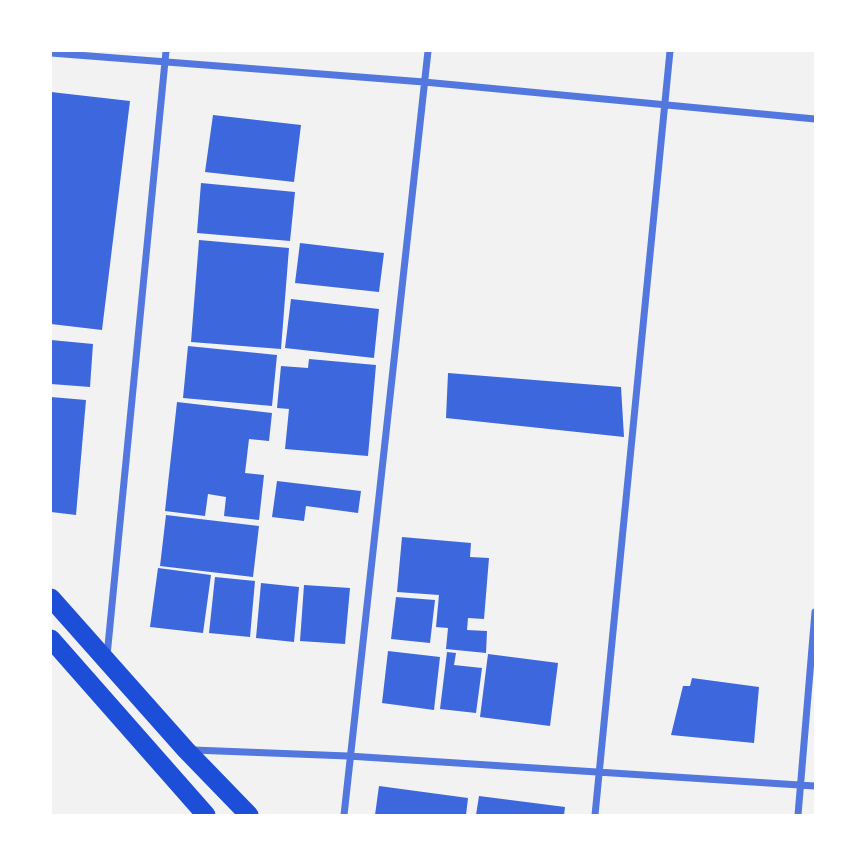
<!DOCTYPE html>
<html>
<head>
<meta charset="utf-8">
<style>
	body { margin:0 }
	#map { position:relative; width:866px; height:866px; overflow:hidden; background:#f2f2f2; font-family:"PT Sans",sans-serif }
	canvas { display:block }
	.frame { position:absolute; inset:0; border:52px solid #fff; pointer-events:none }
</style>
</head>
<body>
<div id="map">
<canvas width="866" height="866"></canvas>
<div class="frame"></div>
</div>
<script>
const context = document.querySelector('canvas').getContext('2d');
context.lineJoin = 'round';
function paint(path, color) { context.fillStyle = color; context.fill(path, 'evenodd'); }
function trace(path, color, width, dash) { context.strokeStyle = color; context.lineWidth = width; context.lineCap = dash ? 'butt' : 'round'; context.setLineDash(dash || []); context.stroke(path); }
const building = new Path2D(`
	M 51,92 L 130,101 L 102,330 L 51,324 Z
	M 213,115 L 301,125 L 294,182 L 205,172 Z
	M 201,183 L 295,192 L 290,241 L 197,233 Z
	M 199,240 L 289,248 L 281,349 L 191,342 Z
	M 300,243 L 384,253 L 379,292 L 295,283 Z
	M 291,299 L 379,309 L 374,358 L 285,348 Z
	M 51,340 L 93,344 L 90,387 L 51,384 Z
	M 188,346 L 277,355 L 272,406 L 183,398 Z
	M 309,359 L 376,365 L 368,456 L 285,449 L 289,409 L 277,408 L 281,366 L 308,368 Z
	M 448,373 L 621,387 L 624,437 L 446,418 Z
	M 51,397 L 86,400 L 76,515 L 51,512 Z
	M 177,402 L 272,413 L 269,441 L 249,439 L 245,473 L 264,475 L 259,520 L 224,516 L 226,497 L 208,494 L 205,516 L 165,511 Z
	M 277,481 L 361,491 L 358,513 L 306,506 L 304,521 L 272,517 Z
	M 166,515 L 259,526 L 253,577 L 160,566 Z
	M 402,537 L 471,543 L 470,557 L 489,558 L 484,619 L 468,618 L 467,630 L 487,631 L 486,653 L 446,649 L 448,628 L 436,627 L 439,595 L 397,592 Z
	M 158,568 L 211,575 L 203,633 L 150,627 Z
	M 215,577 L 255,581 L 250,637 L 209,633 Z
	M 261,583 L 299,587 L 294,642 L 256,638 Z
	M 304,585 L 350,588 L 345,644 L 300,641 Z
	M 396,597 L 435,600 L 430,643 L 391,639 Z
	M 388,651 L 440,657 L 434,710 L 382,703 Z
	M 447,652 L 456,653 L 454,665 L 482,668 L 476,713 L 440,709 Z
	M 488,654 L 558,663 L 550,726 L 480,717 Z
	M 692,678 L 759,687 L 754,743 L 671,735 L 683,686 L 690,686 Z
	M 379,786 L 468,798 L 466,815 L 375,815 Z
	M 479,796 L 565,807 L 564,815 L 476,815 Z`);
const minor = new Path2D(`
	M 51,53 L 424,82 L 815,119
	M 107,656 L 166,51
	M 193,750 L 348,756 L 815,786
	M 344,815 L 428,51
	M 595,815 L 670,51
	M 798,815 L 815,612`);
const trunk = new Path2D(`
	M 51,598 L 186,750 L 249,815
	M 51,639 L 206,815`);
paint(building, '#3d67dc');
trace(minor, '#5277de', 7);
trace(trunk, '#1d4ed8', 19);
</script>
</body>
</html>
